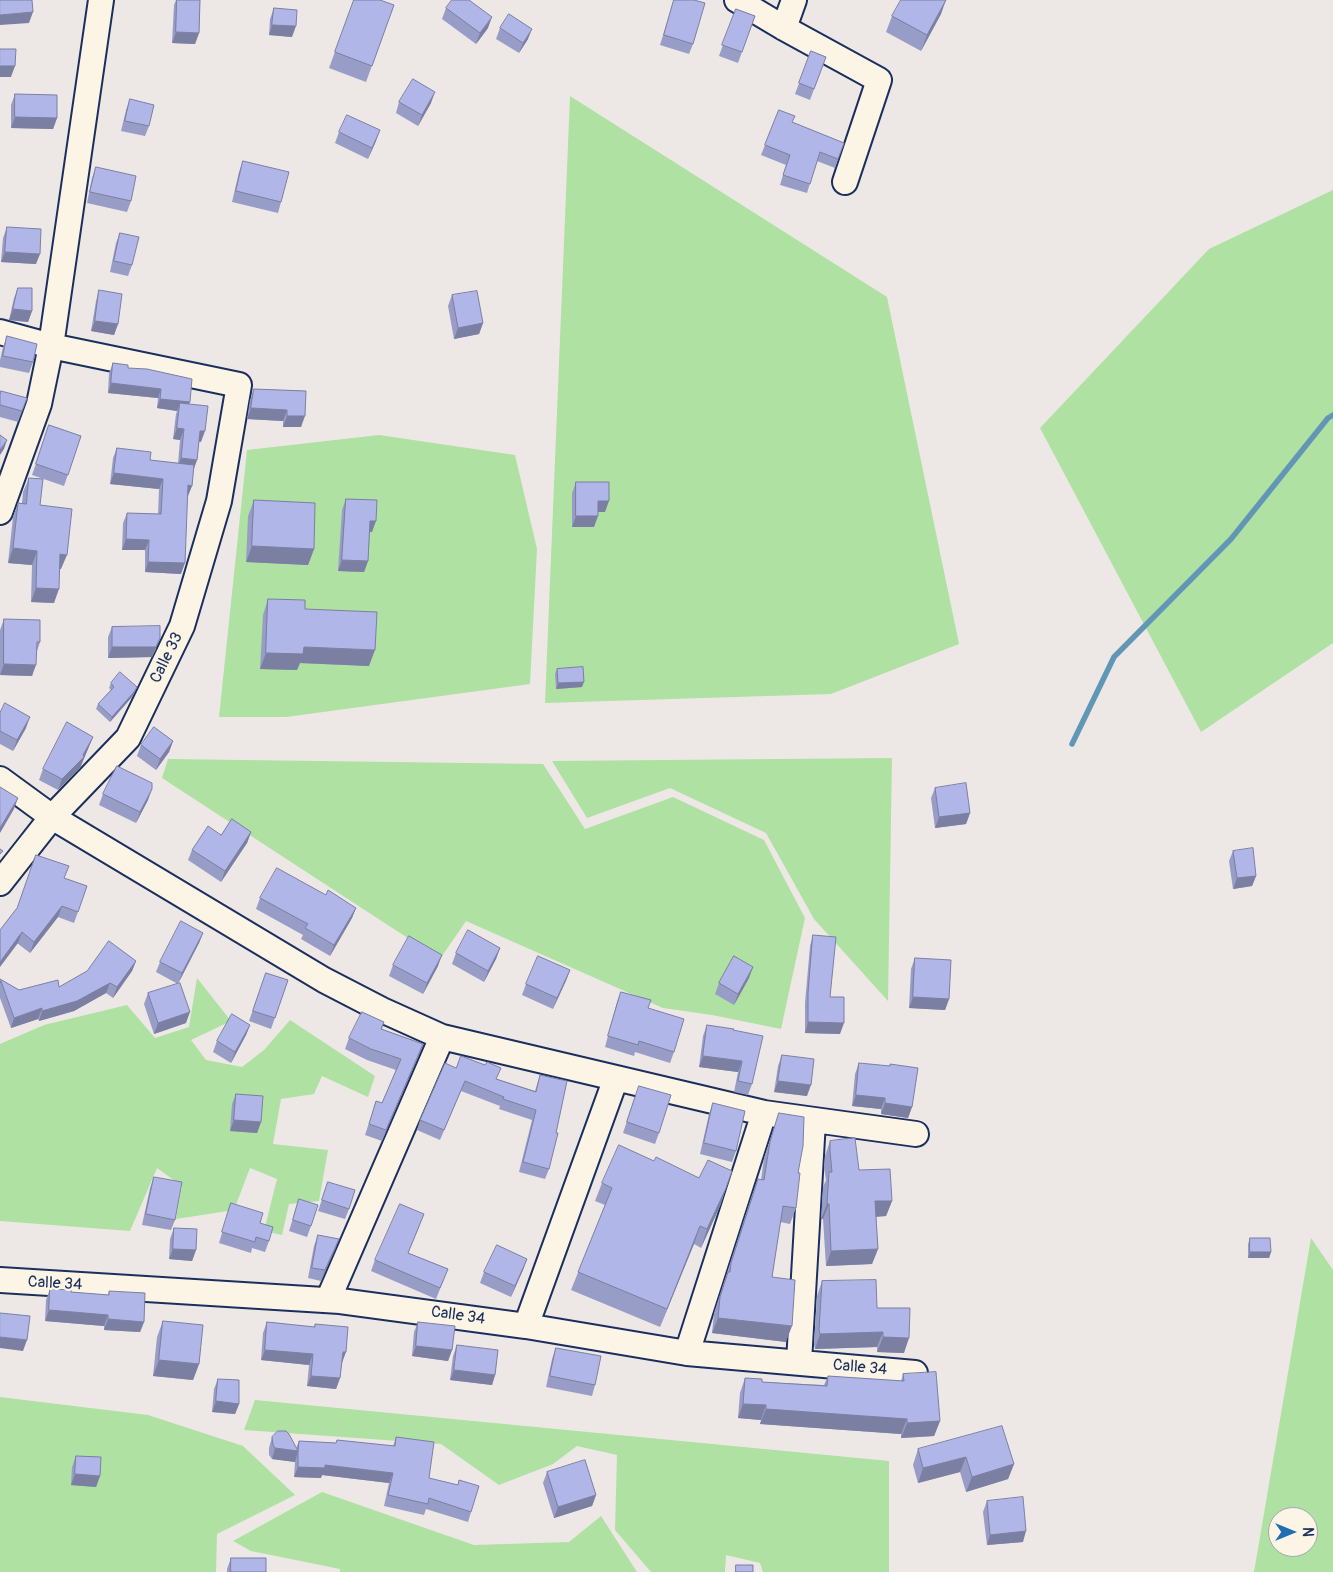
<!DOCTYPE html>
<html>
<head>
<meta charset="utf-8">
<style>
	body { margin:0 }
	#map { position:relative; width:1333px; height:1572px; overflow:hidden; background:#ede8e5; font-family:Pangolin,sans-serif }
	canvas { display:block }
	.north { position:absolute; left:1268px; top:1507px; width:50px; height:50px; box-sizing:border-box; background:#fcf5e5; border:1px solid #a2a6af; border-radius:50%; rotate:90deg; font-size:14px; font-weight:700; line-height:20px; text-align:center; color:#1b2f5e }
	.north::after { content:''; display:block; margin:auto; width:18px; height:22px; background:#1f6fb2; clip-path:polygon(50% 0,100% 100%,50% 72%,0 100%) }
</style>
</head>
<body>
<div id="map">
<canvas width="1333" height="1572"></canvas>
<div class="north">N</div>
</div>
<script>
const context = document.querySelector('canvas').getContext('2d');
context.lineJoin = 'round';
function paint(path, color) { context.fillStyle = color; context.fill(path, 'evenodd'); }
function trace(path, color, width, dash) { context.strokeStyle = color; context.lineWidth = width; context.lineCap = dash ? 'butt' : 'round'; context.setLineDash(dash || []); context.stroke(path); }
function drawText(font, color, halo, rows, align = 'center') {
  context.font = font + ' Pangolin,sans-serif'; context.lineWidth = 4.5; context.setLineDash([]); context.textBaseline = 'middle'; context.strokeStyle = halo; context.fillStyle = color; for (const [text, x, y, turn = 0] of rows) {
    context.save(); context.translate(x, y); context.rotate((+turn || 0) * Math.PI / 180); context.textAlign = isNaN(turn) ? turn : align; if (halo) context.strokeText(text, 0, 0); context.fillText(text, 0, 0); context.restore();
  }
}
const green = new Path2D(`
	M 570,96 L 887,297 L 959,644 L 831,694 L 545,703 Z
	M 1333,190 L 1333,643 L 1201,732 L 1040,428 L 1209,249 Z
	M 379,435 L 515,455 L 537,549 L 530,684 L 286,717 L 219,717 L 247,450 Z
	M 892,758 L 888,1001 L 814,919 L 766,833 L 670,788 L 587,818 L 552,761 Z
	M 168,759 L 543,764 L 585,829 L 673,797 L 764,840 L 805,918 L 781,1029 L 712,1015 L 663,1008 L 466,921 L 440,959 L 162,778 Z
	M 197,978 L 231,1021 L 191,1040 L 206,1060 L 242,1067 L 264,1050 L 290,1020 L 375,1076 L 368,1097 L 322,1076 L 314,1094 L 281,1099 L 273,1144 L 328,1150 L 319,1201 L 289,1204 L 282,1235 L 264,1231 L 277,1179 L 250,1168 L 234,1210 L 176,1219 L 182,1186 L 157,1168 L 130,1231 L 0,1221 L 0,1044 L 44,1025 L 127,1005 L 155,1038 L 189,1027 Z
	M 1311,1238 L 1333,1270 L 1333,1572 L 1254,1572 ZM 1278,1517 L 1308,1517 L 1308,1547 L 1278,1547 Z
	M 0,1397 L 148,1415 L 243,1446 L 295,1495 L 217,1534 L 216,1572 L 0,1572 Z
	M 255,1400 L 889,1461 L 889,1572 L 763,1572 L 760,1563 L 726,1555 L 725,1572 L 651,1572 L 615,1530 L 617,1455 L 577,1446 L 553,1464 L 499,1485 L 441,1444 L 244,1430 Z
	M 322,1492 L 474,1545 L 569,1542 L 601,1516 L 637,1572 L 340,1572 L 340,1569 L 251,1551 L 233,1541 Z`);
const stream = new Path2D(`
	M 1072,744 L 1114,657 L 1231,539 L 1328,418 L 1333,415`);
const minor = new Path2D(`
	M 737,0 L 784,28 L 879,80 L 845,182
	M 784,28 L 794,0
	M 0,332 L 51,346 L 239,385 L 219,501 L 182,626 L 128,738 L 52,817 L 0,883
	M 0,512 L 39,404 L 51,346 L 101,0
	M 0,779 L 52,817 L 324,980 L 382,1010 L 442,1037 L 764,1113 L 916,1134
	M 0,1280 L 340,1301 L 526,1326 L 687,1353 L 915,1373
	M 328,1300 L 442,1037
	M 526,1326 L 616,1078
	M 687,1353 L 764,1113
	M 799,1362 L 813,1121`);
const wall = new Path2D(`
	M 176,0 L 200,0 L 199,33 L 195,44 L 172,43 L 174,5 Z
	M 354,0 L 394,5 L 366,82 L 329,68 Z
	M 674,0 L 693,44 L 689,54 L 660,45 Z
	M 274,8 L 292,37 L 269,35 L 270,19 Z
	M 446,8 L 488,28 L 476,44 L 442,19 Z
	M 736,9 L 755,16 L 738,63 L 719,56 Z
	M 941,14 L 921,51 L 886,32 L 892,16 Z
	M 500,28 L 528,39 L 519,53 L 496,39 Z
	M 811,51 L 826,57 L 810,100 L 795,94 Z
	M 15,94 L 57,118 L 53,129 L 11,128 L 11,105 Z
	M 130,99 L 149,126 L 145,136 L 121,131 L 126,110 Z
	M 399,102 L 431,103 L 418,126 L 396,113 Z
	M 779,110 L 792,122 L 844,143 L 835,168 L 817,161 L 807,193 L 780,185 L 786,165 L 761,155 Z
	M 339,132 L 376,141 L 368,159 L 335,143 Z
	M 243,161 L 281,202 L 278,213 L 232,202 L 239,172 Z
	M 96,167 L 131,201 L 127,212 L 87,203 L 92,178 Z
	M 7,227 L 36,264 L 1,262 L 3,238 Z
	M 120,233 L 132,265 L 128,276 L 110,272 L 116,243 Z
	M 18,288 L 32,311 L 28,322 L 9,320 L 14,298 Z
	M 99,290 L 118,324 L 114,335 L 91,331 L 96,301 Z
	M 452,295 L 483,323 L 479,334 L 454,339 L 448,306 Z
	M 7,336 L 33,362 L 29,373 L 0,367 L 0,360 L 3,347 Z
	M 113,363 L 128,368 L 189,404 L 201,442 L 199,442 L 197,460 L 193,471 L 192,486 L 187,496 L 181,574 L 145,572 L 145,550 L 122,550 L 123,523 L 127,513 L 158,514 L 159,489 L 110,484 L 113,458 L 117,448 L 150,460 L 178,463 L 180,440 L 173,439 L 176,414 L 177,411 L 157,408 L 158,398 L 108,393 L 109,373 Z
	M 254,389 L 306,391 L 301,427 L 283,427 L 283,421 L 247,419 L 250,400 Z
	M 0,394 L 27,398 L 18,422 L 0,417 Z
	M 49,425 L 81,436 L 64,486 L 32,475 Z
	M 29,478 L 40,505 L 61,569 L 60,569 L 54,603 L 31,602 L 32,565 L 8,563 L 13,517 L 18,503 L 22,503 L 23,492 Z
	M 576,482 L 605,512 L 598,512 L 594,527 L 572,527 L 572,493 Z
	M 346,499 L 372,532 L 370,532 L 368,561 L 364,572 L 338,571 L 342,510 Z
	M 254,500 L 314,549 L 308,565 L 246,562 L 248,516 Z
	M 268,599 L 305,609 L 369,666 L 300,663 L 297,670 L 260,669 L 263,615 Z
	M 4,619 L 40,642 L 37,651 L 32,676 L 0,675 L 0,630 Z
	M 112,627 L 156,649 L 152,657 L 108,658 L 108,637 Z
	M 557,669 L 582,687 L 556,689 L 555,674 Z
	M 111,683 L 137,687 L 132,697 L 110,722 L 96,709 L 98,704 L 111,690 L 109,688 Z
	M 0,713 L 26,728 L 13,751 L 0,744 Z
	M 93,737 L 80,768 L 58,790 L 39,780 L 43,769 Z
	M 173,741 L 169,752 L 156,770 L 137,756 L 141,745 Z
	M 935,788 L 970,813 L 966,824 L 935,828 L 931,798 Z
	M 103,794 L 148,800 L 136,823 L 99,805 Z
	M 251,832 L 247,843 L 221,882 L 188,860 L 192,850 L 221,835 Z
	M 1233,851 L 1256,876 L 1252,886 L 1233,889 L 1229,861 Z
	M 64,878 L 87,886 L 74,923 L 58,917 L 30,953 L 0,930 Z
	M 326,895 L 356,908 L 352,918 L 330,956 L 301,939 L 303,935 L 256,909 L 260,898 Z
	M 203,933 L 199,943 L 178,983 L 186,1023 L 154,1034 L 144,1004 L 148,993 L 178,984 L 156,972 L 160,962 Z
	M 813,935 L 830,997 L 840,1034 L 805,1033 L 805,1003 L 810,946 Z
	M 500,948 L 496,959 L 484,982 L 452,964 L 456,953 Z
	M 915,958 L 949,999 L 945,1010 L 909,1008 L 911,969 Z
	M 136,961 L 132,971 L 113,998 L 106,993 L 74,1011 L 39,1021 L 38,1019 L 11,1028 L 0,998 L 0,979 L 19,990 L 59,987 Z
	M 393,965 L 438,966 L 423,994 L 389,976 Z
	M 570,970 L 553,1009 L 522,995 L 526,984 Z
	M 266,973 L 288,980 L 271,1029 L 249,1021 Z
	M 749,978 L 734,1005 L 715,994 L 719,983 Z
	M 621,992 L 648,1008 L 674,1052 L 670,1063 L 635,1052 L 634,1056 L 605,1047 L 617,1002 Z
	M 384,1022 L 382,1029 L 423,1044 L 382,1141 L 365,1135 L 376,1101 L 382,1103 L 396,1070 L 367,1060 L 345,1049 L 349,1038 Z
	M 250,1025 L 246,1035 L 231,1063 L 213,1052 L 217,1041 Z
	M 707,1025 L 733,1030 L 752,1084 L 748,1095 L 734,1092 L 738,1072 L 699,1067 L 703,1036 Z
	M 782,1055 L 807,1096 L 774,1092 L 778,1066 Z
	M 859,1063 L 912,1107 L 908,1118 L 881,1114 L 881,1109 L 852,1106 L 855,1074 Z
	M 456,1068 L 497,1079 L 535,1091 L 540,1075 L 556,1133 L 549,1169 L 545,1179 L 519,1172 L 532,1120 L 499,1109 L 500,1106 L 461,1091 L 440,1140 L 417,1130 L 420,1120 Z
	M 236,1094 L 261,1122 L 257,1133 L 230,1131 L 232,1104 Z
	M 635,1097 L 659,1133 L 655,1144 L 623,1133 Z
	M 713,1103 L 736,1151 L 732,1162 L 700,1154 L 709,1114 Z
	M 779,1113 L 798,1173 L 796,1208 L 790,1224 L 780,1222 L 772,1277 L 786,1342 L 712,1333 L 714,1313 L 752,1195 L 758,1179 L 761,1180 L 764,1158 Z
	M 830,1141 L 859,1170 L 892,1201 L 886,1216 L 876,1217 L 878,1249 L 872,1264 L 826,1266 L 823,1219 L 821,1219 L 823,1187 L 826,1180 L 824,1167 L 825,1156 Z
	M 654,1161 L 726,1188 L 720,1206 L 701,1248 L 694,1244 L 660,1327 L 571,1290 L 605,1205 L 595,1201 L 602,1183 Z
	M 154,1177 L 175,1220 L 171,1230 L 142,1225 L 150,1188 Z
	M 328,1182 L 349,1209 L 345,1219 L 318,1211 Z
	M 299,1199 L 311,1226 L 307,1237 L 289,1231 Z
	M 231,1203 L 260,1223 L 269,1241 L 265,1252 L 252,1248 L 251,1253 L 219,1243 Z
	M 420,1225 L 408,1253 L 448,1269 L 436,1299 L 371,1271 L 375,1260 Z
	M 174,1228 L 196,1250 L 192,1261 L 169,1259 L 170,1239 Z
	M 318,1235 L 339,1239 L 321,1281 L 308,1278 L 314,1246 Z
	M 1250,1238 L 1271,1252 L 1269,1258 L 1248,1258 L 1248,1244 Z
	M 527,1259 L 523,1270 L 511,1297 L 480,1283 L 484,1272 Z
	M 822,1281 L 877,1308 L 904,1353 L 877,1352 L 877,1347 L 815,1349 L 814,1345 L 817,1296 Z
	M 50,1289 L 71,1292 L 108,1295 L 109,1291 L 144,1322 L 140,1332 L 104,1330 L 104,1326 L 45,1321 L 46,1300 Z
	M 163,1321 L 199,1364 L 193,1380 L 153,1376 L 157,1337 Z
	M 267,1322 L 314,1327 L 315,1324 L 342,1363 L 340,1378 L 336,1389 L 307,1386 L 309,1365 L 261,1360 L 263,1333 Z
	M 418,1322 L 452,1350 L 448,1361 L 412,1356 L 414,1332 Z
	M 457,1345 L 495,1375 L 492,1385 L 450,1380 L 453,1356 Z
	M 556,1348 L 595,1385 L 592,1396 L 546,1387 L 552,1359 Z
	M 903,1374 L 940,1421 L 934,1436 L 901,1438 L 901,1434 L 760,1424 L 761,1420 L 738,1418 L 740,1393 L 745,1378 L 762,1382 L 824,1385 L 828,1376 L 901,1381 Z
	M 218,1379 L 239,1404 L 235,1414 L 212,1412 L 214,1389 Z
	M 272,1437 L 296,1448 L 299,1441 L 336,1443 L 337,1440 L 393,1446 L 396,1437 L 429,1478 L 471,1512 L 468,1522 L 426,1509 L 424,1515 L 384,1506 L 389,1483 L 322,1475 L 321,1478 L 294,1477 L 295,1462 L 272,1459 L 269,1455 L 269,1448 Z
	M 918,1449 L 1014,1464 L 1008,1479 L 966,1492 L 960,1472 L 918,1483 L 913,1465 Z
	M 76,1456 L 100,1476 L 96,1487 L 71,1485 L 72,1467 Z
	M 547,1472 L 596,1495 L 592,1506 L 554,1518 L 543,1483 Z
	M 987,1501 L 1023,1542 L 987,1545 L 983,1512 Z
	M 231,1558 L 266,1572 L 227,1572 L 227,1569 Z`);
const shadedWall = new Path2D(`
	M 946,0 L 941,14 L 921,51 L 927,35 Z
	M 33,12 L 29,23 L 0,25 L 0,15 Z
	M 492,17 L 488,28 L 476,44 L 480,33 Z
	M 272,25 L 296,26 L 292,37 L 269,35 Z
	M 532,29 L 528,39 L 519,53 L 523,43 Z
	M 176,32 L 199,33 L 195,44 L 172,43 Z
	M 0,66 L 15,66 L 11,77 L 0,77 Z
	M 435,92 L 431,103 L 418,126 L 422,115 Z
	M 15,117 L 57,118 L 53,129 L 11,128 Z
	M 380,130 L 376,141 L 368,159 L 372,148 Z
	M 5,252 L 40,254 L 36,264 L 1,262 Z
	M 13,309 L 32,311 L 28,322 L 9,320 Z
	M 95,321 L 118,324 L 114,335 L 91,331 Z
	M 483,323 L 479,334 L 454,339 L 458,328 Z
	M 111,383 L 161,389 L 158,398 L 108,393 Z
	M 160,399 L 190,402 L 186,412 L 180,403 L 177,411 L 157,408 Z
	M 251,408 L 287,410 L 283,421 L 247,419 Z
	M 287,416 L 305,416 L 301,427 L 283,427 Z
	M 177,428 L 184,429 L 180,440 L 173,439 Z
	M 200,431 L 205,431 L 201,442 L 197,441 Z
	M 7,440 L 4,449 L 0,455 L 0,450 Z
	M 181,458 L 197,460 L 193,471 L 177,469 Z
	M 114,473 L 163,479 L 159,489 L 110,484 Z
	M 188,485 L 192,486 L 188,496 L 184,496 Z
	M 598,501 L 609,501 L 605,512 L 594,512 Z
	M 576,516 L 598,516 L 594,527 L 572,527 Z
	M 370,521 L 376,521 L 372,532 L 366,532 Z
	M 126,539 L 149,540 L 145,550 L 122,550 Z
	M 252,546 L 314,549 L 308,565 L 246,562 Z
	M 13,548 L 37,551 L 32,565 L 8,563 Z
	M 60,554 L 67,555 L 61,569 L 55,568 Z
	M 342,560 L 368,561 L 364,572 L 338,571 Z
	M 148,562 L 185,563 L 181,574 L 145,572 Z
	M 36,588 L 59,589 L 54,603 L 31,602 Z
	M 160,638 L 152,657 L 108,658 L 112,647 Z
	M 304,647 L 375,650 L 369,666 L 300,663 L 297,670 L 260,669 L 266,653 Z
	M 4,664 L 36,665 L 32,676 L 0,675 Z
	M 584,682 L 582,687 L 556,689 L 558,683 Z
	M 137,687 L 132,697 L 110,722 L 112,717 Z
	M 30,717 L 26,728 L 13,751 L 17,740 Z
	M 93,737 L 80,768 L 58,790 L 62,779 L 83,755 Z
	M 173,741 L 169,752 L 156,770 L 160,759 Z
	M 152,789 L 148,800 L 136,823 L 140,812 Z
	M 18,798 L 14,809 L 0,833 L 0,828 Z
	M 970,813 L 966,824 L 935,828 L 939,817 Z
	M 251,832 L 247,843 L 221,882 L 225,871 Z
	M 1256,876 L 1252,886 L 1233,889 L 1237,878 Z
	M 62,906 L 58,917 L 30,953 L 34,942 Z
	M 356,908 L 352,918 L 330,956 L 334,945 Z
	M 22,932 L 18,943 L 0,967 L 0,962 Z
	M 203,933 L 199,943 L 178,984 L 182,973 Z
	M 500,948 L 496,959 L 484,982 L 488,971 Z
	M 442,955 L 438,966 L 423,994 L 427,983 Z
	M 136,961 L 132,971 L 113,998 L 117,987 Z
	M 753,967 L 749,978 L 734,1005 L 738,994 Z
	M 570,970 L 566,981 L 553,1009 L 557,998 Z
	M 110,983 L 106,993 L 74,1011 L 39,1021 L 42,1011 Z
	M 913,997 L 949,999 L 945,1010 L 909,1008 Z
	M 42,1008 L 38,1019 L 11,1028 L 14,1018 Z
	M 190,1012 L 186,1023 L 154,1034 L 158,1023 Z
	M 808,1022 L 844,1023 L 840,1034 L 805,1033 Z
	M 250,1025 L 246,1035 L 231,1063 L 235,1052 Z
	M 423,1044 L 419,1055 L 382,1141 L 386,1130 Z
	M 703,1056 L 742,1061 L 738,1072 L 699,1067 Z
	M 778,1081 L 811,1085 L 807,1096 L 774,1092 Z
	M 856,1095 L 885,1098 L 881,1109 L 852,1106 Z
	M 885,1103 L 912,1107 L 908,1118 L 881,1114 Z
	M 234,1120 L 261,1122 L 257,1133 L 230,1131 Z
	M 726,1188 L 720,1206 L 701,1248 L 707,1229 Z
	M 875,1201 L 892,1201 L 886,1216 L 870,1217 Z
	M 827,1204 L 829,1204 L 823,1219 L 821,1219 Z
	M 700,1226 L 694,1244 L 660,1327 L 667,1309 Z
	M 339,1239 L 335,1250 L 321,1281 L 325,1270 Z
	M 173,1249 L 196,1250 L 192,1261 L 169,1259 Z
	M 878,1249 L 872,1264 L 826,1266 L 831,1251 Z
	M 1250,1252 L 1271,1252 L 1269,1258 L 1248,1258 Z
	M 527,1259 L 523,1270 L 511,1297 L 515,1286 Z
	M 49,1310 L 108,1315 L 104,1326 L 45,1321 Z
	M 718,1318 L 792,1326 L 786,1342 L 712,1333 Z
	M 108,1319 L 144,1322 L 140,1332 L 104,1330 Z
	M 883,1332 L 877,1347 L 815,1349 L 820,1334 Z
	M 0,1337 L 27,1340 L 23,1351 L 0,1348 Z
	M 883,1337 L 909,1338 L 904,1353 L 877,1352 Z
	M 416,1346 L 452,1350 L 448,1361 L 412,1356 Z
	M 265,1350 L 313,1354 L 309,1365 L 261,1360 Z
	M 343,1352 L 346,1352 L 342,1363 L 339,1362 Z
	M 159,1360 L 199,1364 L 193,1380 L 153,1376 Z
	M 454,1370 L 495,1375 L 492,1385 L 450,1380 Z
	M 311,1376 L 340,1378 L 336,1389 L 307,1386 Z
	M 216,1401 L 239,1404 L 235,1414 L 212,1412 Z
	M 743,1404 L 766,1405 L 761,1420 L 738,1418 Z
	M 766,1409 L 907,1419 L 901,1434 L 760,1424 Z
	M 940,1421 L 934,1436 L 901,1438 L 907,1423 Z
	M 275,1448 L 298,1451 L 295,1462 L 272,1459 Z
	M 966,1457 L 960,1472 L 918,1483 L 923,1468 Z
	M 1014,1464 L 1008,1479 L 966,1492 L 972,1477 Z
	M 325,1465 L 393,1473 L 389,1483 L 322,1475 L 321,1478 L 294,1477 L 298,1467 Z
	M 75,1474 L 100,1476 L 96,1487 L 71,1485 Z
	M 596,1495 L 592,1506 L 554,1518 L 558,1507 Z
	M 1026,1531 L 1023,1542 L 987,1545 L 990,1535 Z`);
const building = new Path2D(`
	M 0,0 L 32,0 L 33,12 L 0,15 Z
	M 177,0 L 200,0 L 199,33 L 176,32 Z
	M 354,0 L 380,0 L 394,5 L 372,66 L 335,52 Z
	M 452,0 L 469,0 L 492,17 L 480,33 L 446,8 Z
	M 674,0 L 694,0 L 705,3 L 693,44 L 664,35 Z
	M 901,0 L 946,0 L 927,35 L 892,16 Z
	M 274,8 L 297,10 L 296,26 L 272,25 Z
	M 736,9 L 755,16 L 742,52 L 722,45 Z
	M 509,14 L 532,29 L 523,43 L 500,28 Z
	M 0,49 L 16,49 L 15,66 L 0,66 Z
	M 811,51 L 826,57 L 814,89 L 799,83 Z
	M 413,79 L 435,92 L 422,115 L 399,102 Z
	M 15,94 L 57,95 L 57,118 L 15,117 Z
	M 130,99 L 154,105 L 149,126 L 125,121 Z
	M 779,110 L 795,116 L 792,122 L 844,143 L 838,159 L 820,152 L 810,184 L 783,175 L 790,155 L 765,145 Z
	M 347,115 L 380,130 L 372,148 L 339,132 Z
	M 243,161 L 289,172 L 281,202 L 236,191 Z
	M 96,167 L 136,176 L 131,201 L 90,192 Z
	M 7,227 L 41,229 L 40,254 L 5,252 Z
	M 120,233 L 139,237 L 132,265 L 114,261 Z
	M 18,288 L 32,288 L 32,311 L 13,309 Z
	M 99,290 L 122,294 L 118,324 L 95,321 Z
	M 477,291 L 483,323 L 458,328 L 452,295 Z
	M 7,336 L 37,344 L 33,362 L 3,356 Z
	M 113,363 L 128,365 L 128,368 L 147,369 L 192,379 L 190,402 L 160,399 L 161,389 L 111,383 Z
	M 254,389 L 306,391 L 305,416 L 287,416 L 287,410 L 251,408 Z
	M 1,391 L 27,398 L 22,411 L 0,405 L 0,396 Z
	M 180,403 L 208,406 L 205,431 L 200,431 L 197,460 L 181,458 L 184,429 L 177,428 Z
	M 49,425 L 81,436 L 68,475 L 36,464 Z
	M 0,435 L 7,440 L 0,450 Z
	M 117,448 L 151,452 L 150,460 L 194,465 L 192,486 L 188,485 L 185,563 L 148,562 L 149,540 L 126,539 L 127,513 L 161,514 L 163,479 L 114,473 Z
	M 29,478 L 43,479 L 40,505 L 72,509 L 67,555 L 60,554 L 59,589 L 36,588 L 37,551 L 13,548 L 18,503 L 26,504 Z
	M 576,482 L 609,482 L 609,501 L 598,501 L 598,516 L 576,516 Z
	M 346,499 L 377,500 L 376,521 L 370,521 L 368,561 L 342,560 Z
	M 254,500 L 315,503 L 314,549 L 252,546 Z
	M 268,599 L 305,600 L 305,609 L 377,612 L 375,650 L 304,647 L 303,654 L 266,653 Z
	M 4,619 L 40,620 L 40,642 L 37,642 L 36,665 L 4,664 Z
	M 160,626 L 160,638 L 156,647 L 112,647 L 112,627 Z
	M 583,667 L 584,682 L 558,683 L 557,669 Z
	M 120,672 L 137,687 L 134,692 L 112,717 L 98,704 L 114,687 L 111,683 Z
	M 5,703 L 30,717 L 17,740 L 0,731 L 0,713 Z
	M 67,722 L 93,737 L 83,755 L 84,757 L 62,779 L 43,769 Z
	M 154,727 L 173,741 L 160,759 L 141,745 Z
	M 117,766 L 152,783 L 152,789 L 140,812 L 103,794 Z
	M 966,783 L 970,813 L 939,817 L 935,788 Z
	M 0,787 L 18,798 L 0,828 Z
	M 232,819 L 251,832 L 225,871 L 192,850 L 208,826 L 221,835 Z
	M 1253,848 L 1256,876 L 1237,878 L 1233,851 Z
	M 0,849 L 3,851 L 0,854 Z
	M 36,855 L 69,866 L 64,878 L 87,886 L 78,912 L 62,906 L 34,942 L 22,932 L 0,962 L 0,930 L 17,908 Z
	M 277,868 L 326,895 L 328,890 L 356,908 L 334,945 L 305,928 L 308,924 L 260,898 Z
	M 181,921 L 203,933 L 182,973 L 160,962 Z
	M 468,930 L 500,948 L 488,971 L 456,953 Z
	M 813,935 L 836,937 L 830,997 L 844,997 L 844,1023 L 808,1022 L 808,993 Z
	M 409,936 L 442,955 L 427,983 L 393,965 Z
	M 109,941 L 136,961 L 117,987 L 110,983 L 77,1001 L 42,1011 L 42,1008 L 14,1018 L 1,981 L 0,983 L 0,979 L 19,990 L 58,980 L 59,987 L 87,971 Z
	M 538,956 L 570,970 L 557,998 L 526,984 Z
	M 734,956 L 753,967 L 738,994 L 719,983 Z
	M 915,958 L 951,960 L 949,999 L 913,997 Z
	M 266,973 L 288,980 L 275,1018 L 253,1011 Z
	M 180,983 L 190,1012 L 158,1023 L 148,993 Z
	M 621,992 L 651,1000 L 648,1008 L 684,1019 L 674,1052 L 639,1041 L 638,1045 L 608,1036 Z
	M 362,1012 L 384,1022 L 381,1029 L 423,1044 L 386,1130 L 369,1124 L 376,1101 L 382,1103 L 401,1059 L 371,1049 L 349,1038 Z
	M 232,1014 L 250,1025 L 235,1052 L 217,1041 Z
	M 707,1025 L 734,1029 L 733,1030 L 763,1036 L 752,1084 L 738,1081 L 742,1061 L 703,1056 Z
	M 782,1055 L 814,1059 L 811,1085 L 778,1081 Z
	M 461,1056 L 485,1065 L 487,1062 L 501,1068 L 496,1079 L 536,1092 L 540,1075 L 567,1081 L 556,1133 L 558,1133 L 549,1169 L 523,1162 L 536,1110 L 503,1099 L 504,1097 L 465,1081 L 444,1130 L 420,1120 L 445,1063 L 456,1068 Z
	M 859,1063 L 890,1066 L 890,1064 L 918,1068 L 912,1107 L 885,1103 L 885,1098 L 856,1095 Z
	M 639,1086 L 671,1095 L 659,1133 L 627,1122 Z
	M 236,1094 L 263,1096 L 261,1122 L 234,1120 Z
	M 713,1103 L 745,1111 L 736,1151 L 704,1143 Z
	M 779,1113 L 804,1117 L 803,1146 L 798,1173 L 800,1173 L 796,1208 L 783,1206 L 772,1277 L 795,1280 L 792,1326 L 718,1318 L 720,1297 L 728,1272 L 730,1272 L 731,1263 L 758,1179 L 764,1180 L 770,1142 Z
	M 855,1138 L 859,1170 L 890,1169 L 892,1201 L 875,1201 L 878,1249 L 831,1251 L 829,1204 L 827,1204 L 829,1172 L 832,1172 L 830,1151 L 830,1141 Z
	M 619,1145 L 654,1161 L 656,1157 L 699,1178 L 708,1160 L 732,1171 L 726,1188 L 707,1229 L 700,1226 L 667,1309 L 578,1272 L 612,1188 L 602,1183 Z
	M 154,1177 L 182,1182 L 175,1220 L 146,1214 Z
	M 328,1182 L 355,1190 L 349,1209 L 322,1200 Z
	M 299,1199 L 318,1205 L 311,1226 L 293,1220 Z
	M 231,1203 L 263,1213 L 260,1223 L 273,1227 L 269,1241 L 256,1237 L 255,1242 L 222,1232 Z
	M 400,1204 L 424,1214 L 408,1253 L 448,1269 L 440,1288 L 375,1260 Z
	M 174,1228 L 197,1229 L 196,1250 L 173,1249 Z
	M 318,1235 L 339,1239 L 325,1270 L 312,1268 Z
	M 1250,1238 L 1270,1238 L 1271,1252 L 1250,1252 Z
	M 497,1245 L 527,1259 L 515,1286 L 484,1272 Z
	M 876,1280 L 877,1308 L 910,1308 L 909,1338 L 883,1337 L 883,1332 L 820,1334 L 819,1330 L 822,1281 Z
	M 50,1289 L 71,1290 L 71,1292 L 109,1295 L 109,1291 L 145,1293 L 144,1322 L 108,1319 L 108,1315 L 49,1310 Z
	M 0,1313 L 30,1316 L 27,1340 L 0,1337 Z
	M 163,1321 L 203,1325 L 199,1364 L 159,1360 Z
	M 267,1322 L 315,1327 L 315,1324 L 348,1327 L 346,1352 L 343,1352 L 340,1378 L 311,1376 L 313,1354 L 265,1350 Z
	M 418,1322 L 455,1326 L 452,1350 L 416,1346 Z
	M 457,1345 L 498,1350 L 495,1375 L 454,1370 Z
	M 556,1348 L 601,1356 L 595,1385 L 550,1376 Z
	M 936,1372 L 940,1421 L 907,1423 L 907,1419 L 766,1409 L 766,1405 L 743,1404 L 745,1378 L 762,1379 L 762,1382 L 827,1386 L 828,1376 L 904,1381 L 903,1374 Z
	M 218,1379 L 239,1380 L 239,1404 L 216,1401 Z
	M 1002,1426 L 1014,1464 L 972,1477 L 966,1457 L 923,1468 L 918,1449 Z
	M 278,1431 L 286,1431 L 289,1434 L 298,1451 L 299,1441 L 336,1443 L 337,1440 L 395,1446 L 396,1437 L 434,1442 L 429,1478 L 458,1485 L 459,1480 L 479,1486 L 471,1512 L 429,1498 L 428,1504 L 388,1495 L 393,1473 L 325,1465 L 325,1468 L 298,1467 L 298,1451 L 275,1448 L 273,1445 L 272,1437 Z
	M 76,1456 L 101,1457 L 100,1476 L 75,1474 Z
	M 585,1460 L 596,1495 L 558,1507 L 547,1472 Z
	M 1023,1497 L 1026,1531 L 990,1535 L 987,1501 Z
	M 231,1558 L 266,1558 L 266,1572 L 231,1572 Z
	M 736,1565 L 753,1565 L 753,1572 L 736,1572 Z`);
const streetNames = [
	["Calle 33",167,658,-64],
	["Calle 34",55,1284,3],
	["Calle 34",458,1316,8],
	["Calle 34",860,1368,5]
];
paint(green, '#afe1a2');
trace(stream, '#6197b6', 5.5);
trace(minor, '#1b2f5e', 28);
trace(minor, '#fcf5e5', 24);
paint(wall, '#979dc7');
paint(shadedWall, '#7b7fa2');
paint(building, '#b0b6e7');
trace(building, '#7b7fa2', 1);
drawText('16px', '#1b2f5e', '#fcf5e5', streetNames);
</script>
</body>
</html>
